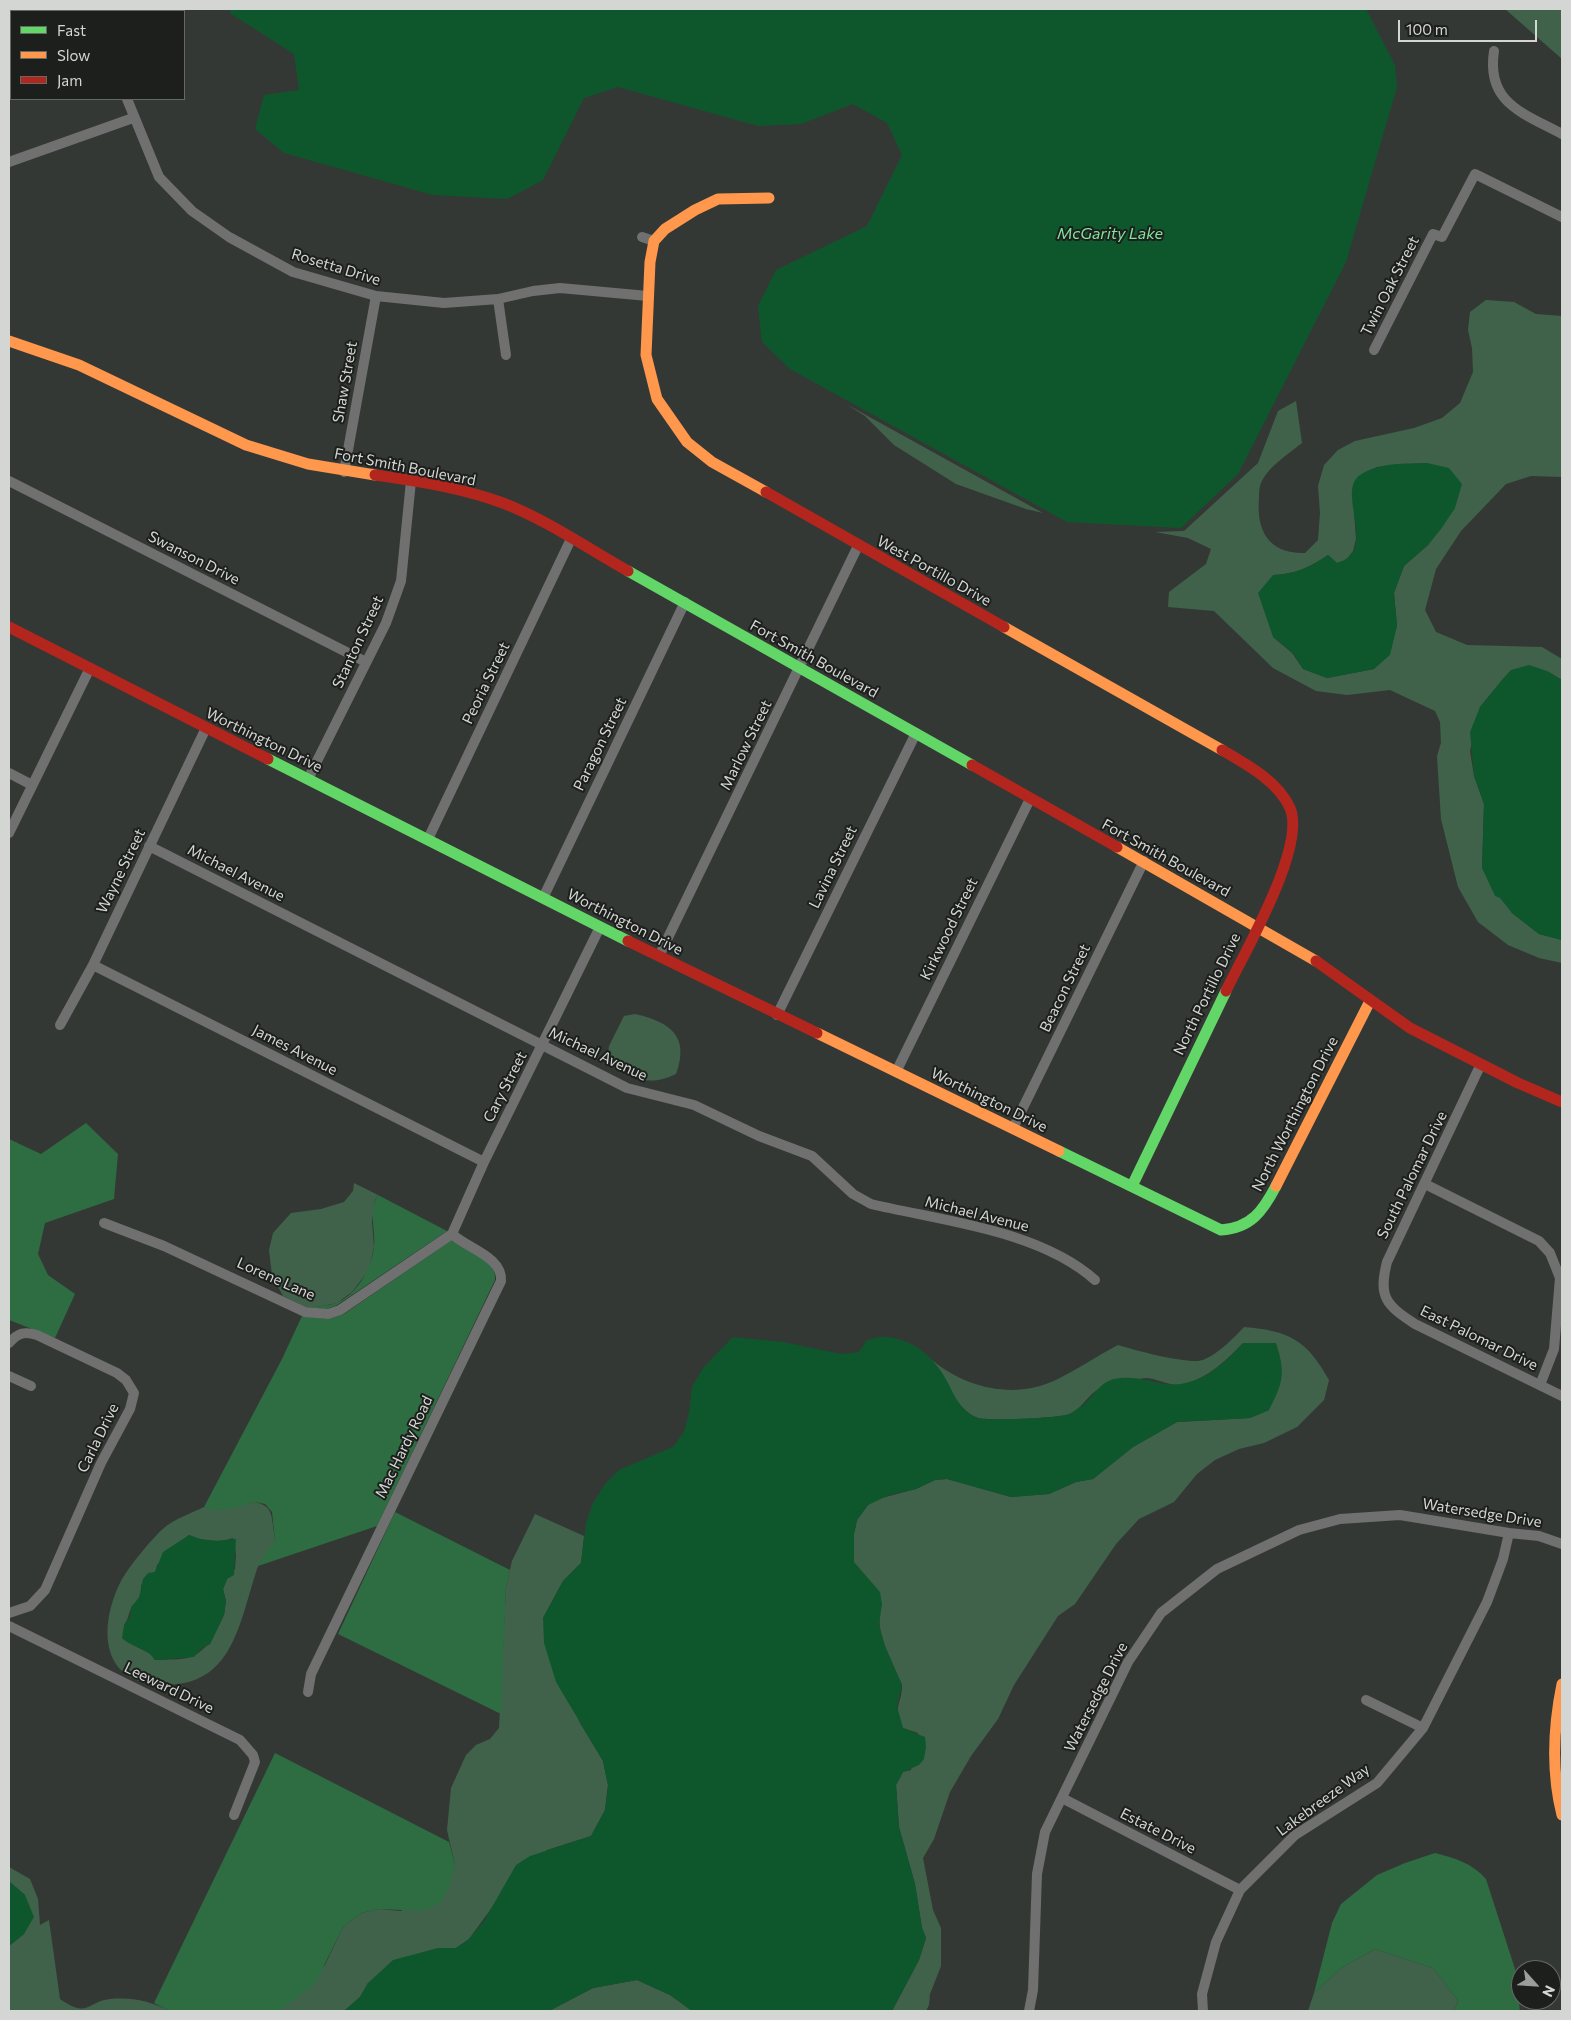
<!DOCTYPE html>
<html>
<head>
<meta charset="utf-8">
<style>
	body { margin:0 }
	#map { position:relative; width:1571px; height:2020px; overflow:hidden; background:#343835; font-family:Commissioner,sans-serif }
	canvas { display:block }
	.frame { position:absolute; inset:0; border:10px solid #d3d6d3; pointer-events:none }
	.legend { position:absolute; left:10px; top:10px; width:175px; height:90px; box-sizing:border-box; background:#1d1f1d; border:1px solid #666866; margin:0; padding:6px 9px; list-style:none; font-size:15px; color:#d3d6d3 }
	.legend li { display:flex; align-items:center; gap:10px; height:25px }
	.legend b { width:25px; border:1px solid #666866 }
	.north { position:absolute; left:1511px; top:1960px; width:50px; height:50px; box-sizing:border-box; background:#1d1f1d; border:1px solid #666866; border-radius:50%; rotate:116deg; font-size:14px; font-weight:700; line-height:20px; text-align:center; color:#d3d6d3 }
	.north::after { content:''; display:block; margin:auto; width:18px; height:22px; background:#9b9f9c; clip-path:polygon(50% 0,100% 100%,50% 72%,0 100%) }
	.scale { position:absolute; left:1398px; top:20px; width:139px; height:22px; box-sizing:border-box; border:2px solid #d3d6d3; border-top:0; padding-left:6px; font-size:15px; line-height:18px; white-space:nowrap; color:#d3d6d3; -webkit-text-stroke:4px #1d1f1d; paint-order:stroke }
</style>
</head>
<body>
<div id="map">
<canvas width="1571" height="2020"></canvas>
<div class="frame"></div>
<ul class="legend">
<li><b style="height:6px;background:#63d668"></b>Fast</li>
<li><b style="height:6px;background:#ff974d"></b>Slow</li>
<li><b style="height:6px;background:#b3261e"></b>Jam</li>
</ul>
<div class="north">N</div>
<div class="scale">100 m</div>
</div>
<script>
const context = document.querySelector('canvas').getContext('2d');
context.lineJoin = 'round';
function paint(path, color) { context.fillStyle = color; context.fill(path, 'evenodd'); }
function trace(path, color, width, dash) { context.strokeStyle = color; context.lineWidth = width; context.lineCap = dash ? 'butt' : 'round'; context.setLineDash(dash || []); context.stroke(path); }
function drawText(font, color, halo, rows, align = 'center') {
  context.font = font + ' Commissioner,sans-serif'; context.lineWidth = 4; context.setLineDash([]); context.textBaseline = 'middle'; context.strokeStyle = halo; context.fillStyle = color; for (const [text, x, y, turn = 0] of rows) {
    context.save(); context.translate(x, y); context.rotate((+turn || 0) * Math.PI / 180); context.textAlign = isNaN(turn) ? turn : align; if (halo) context.strokeText(text, 0, 0); context.fillText(text, 0, 0); context.restore();
  }
}
const green = new Path2D(`
	M 1505,9 L 1562,9 L 1562,59 Z
	M 1486,300 L 1514,302 L 1536,314 L 1562,316 L 1562,477 L 1531,476 L 1506,484 L 1461,531 L 1436,569 L 1425,610 L 1436,632 L 1467,645 L 1542,647 L 1562,659 L 1562,680 L 1547,671 L 1511,670 L 1480,707 L 1470,751 L 1474,776 L 1484,804 L 1482,868 L 1512,913 L 1539,934 L 1562,940 L 1562,963 L 1539,958 L 1508,945 L 1478,922 L 1458,887 L 1441,819 L 1437,756 L 1441,743 L 1440,722 L 1435,711 L 1390,690 L 1347,695 L 1316,691 L 1273,668 L 1214,611 L 1168,607 L 1169,592 L 1206,564 L 1211,549 L 1188,538 L 1155,532 L 1184,531 L 1258,463 L 1278,411 L 1296,401 L 1302,443 C 1288,454 1268,467 1261,483 C 1259,487 1259,494 1259,499 C 1256,532 1270,554 1305,553 L 1318,540 L 1320,513 L 1318,486 L 1324,465 L 1338,450 L 1355,441 L 1414,428 L 1442,418 L 1460,403 L 1473,372 L 1472,348 L 1468,330 L 1470,312 ZM 1427,463 L 1455,508 L 1428,545 L 1404,566 L 1394,593 L 1397,626 L 1374,669 L 1327,678 L 1303,669 L 1292,653 L 1273,637 L 1273,575 C 1295,574 1309,568 1328,555 L 1337,563 L 1346,560 L 1353,551 L 1356,539 L 1354,512 L 1376,467 Z
	M 846,404 L 1043,513 L 1026,509 L 956,484 L 894,445 L 865,416 Z
	M 635,1014 C 670,1022 690,1036 676,1074 C 647,1088 631,1078 607,1060 L 609,1046 L 624,1016 Z
	M 354,1183 L 378,1195 L 375,1200 L 372,1222 L 374,1247 L 369,1270 L 352,1292 L 337,1303 L 317,1307 L 306,1307 L 283,1296 L 272,1275 L 269,1250 L 273,1233 L 291,1213 L 321,1209 L 344,1202 L 353,1191 Z
	M 1244,1327 C 1289,1331 1306,1339 1329,1380 L 1324,1400 L 1297,1427 L 1264,1443 L 1239,1449 L 1215,1460 L 1197,1474 L 1174,1502 L 1139,1519 L 1116,1544 L 1075,1604 L 1058,1616 L 1014,1685 L 998,1719 L 971,1756 L 950,1792 L 934,1839 L 923,1858 L 933,1910 L 941,1928 L 941,1966 L 930,1994 L 929,2005 L 926,2011 L 892,2011 L 919,1960 L 926,1938 L 922,1928 L 915,1884 L 899,1827 L 896,1785 L 903,1772 L 911,1770 L 918,1733 L 903,1728 C 892,1705 902,1705 902,1686 C 902,1682 897,1676 896,1672 C 887,1650 874,1628 882,1604 L 854,1563 L 854,1534 L 857,1520 L 868,1505 L 878,1499 L 916,1489 L 935,1480 L 947,1479 L 1011,1497 L 1049,1494 L 1076,1482 L 1093,1479 L 1133,1447 L 1177,1422 L 1250,1418 L 1269,1410 L 1243,1343 C 1227,1360 1209,1377 1185,1384 C 1171,1388 1158,1378 1145,1378 C 1136,1379 1103,1386 1097,1390 C 1086,1397 1081,1410 1068,1415 C 1058,1418 987,1421 978,1418 C 956,1410 945,1378 932,1360 C 967,1389 1016,1400 1058,1379 C 1078,1369 1097,1356 1118,1345 C 1137,1351 1180,1362 1198,1361 C 1212,1360 1235,1337 1244,1327 Z
	M 255,1502 C 270,1506 271,1511 273,1525 C 273,1529 275,1536 275,1540 C 272,1550 261,1559 257,1569 C 238,1627 232,1692 154,1684 C 97,1678 101,1620 121,1581 C 127,1569 153,1537 164,1528 C 174,1519 192,1513 204,1507 C 221,1513 237,1505 255,1502 ZM 189,1535 C 201,1541 220,1543 233,1538 L 236,1555 L 235,1569 L 227,1579 L 223,1589 L 226,1601 L 224,1615 L 210,1644 C 204,1647 201,1652 195,1655 C 184,1661 167,1659 155,1660 L 151,1654 L 137,1647 L 124,1625 C 129,1619 128,1613 132,1607 C 137,1599 143,1596 141,1585 L 155,1573 L 157,1565 Z
	M 535,1514 L 584,1536 L 581,1563 L 563,1581 L 543,1618 L 580,1723 L 603,1761 L 608,1785 L 605,1810 L 591,1836 L 547,1850 L 493,1906 L 469,1939 L 456,1948 L 438,1948 L 368,1983 L 360,1997 L 344,2011 L 279,2011 L 325,1965 L 343,1927 L 361,1913 L 379,1909 L 401,1911 L 455,1865 L 447,1830 L 451,1788 L 466,1755 L 476,1745 L 490,1739 L 499,1728 L 506,1587 L 512,1561 Z
	M 9,1867 L 30,1879 L 38,1899 L 40,1925 L 49,1920 L 60,1999 C 89,2019 86,2002 110,1999 C 132,1997 150,2001 170,2011 L 9,2011 L 9,1946 L 24,1934 L 25,1895 L 11,1883 L 9,1884 Z
	M 1375,1949 L 1433,1968 L 1458,2001 L 1454,2011 L 1308,2011 L 1314,1993 L 1341,1968 Z
	M 637,1980 L 670,1995 L 692,2011 L 549,2011 L 593,1988 Z`);
const forest = new Path2D(`
	M 86,1123 L 118,1154 L 114,1199 L 45,1223 L 38,1254 L 48,1275 L 75,1294 L 55,1338 L 9,1320 L 9,1139 L 41,1154 Z
	M 378,1195 L 447,1231 L 337,1305 L 326,1309 L 305,1307 C 315,1307 327,1306 336,1303 C 357,1295 371,1269 374,1248 C 376,1231 368,1211 378,1195 Z
	M 452,1240 C 465,1252 498,1260 495,1280 L 377,1526 L 258,1566 L 275,1540 L 272,1512 L 265,1504 L 255,1502 L 230,1509 L 211,1510 L 204,1507 L 282,1359 L 302,1316 L 328,1319 L 344,1314 Z
	M 395,1512 L 510,1570 L 506,1587 L 501,1714 L 338,1634 Z
	M 275,1753 L 449,1842 L 455,1865 L 450,1885 L 441,1902 L 423,1911 L 379,1909 L 361,1913 L 343,1927 L 315,1984 L 279,2011 L 170,2011 L 154,2003 Z
	M 1435,1853 C 1455,1858 1472,1863 1486,1879 L 1515,1969 L 1520,2011 L 1454,2011 L 1458,2001 L 1433,1968 L 1375,1949 L 1341,1968 L 1314,1993 L 1332,1923 L 1341,1904 L 1377,1875 L 1405,1863 Z`);
const water = new Path2D(`
	M 229,9 L 1366,9 L 1395,65 L 1397,87 L 1346,262 L 1238,474 L 1181,528 L 1067,522 L 790,369 L 762,342 L 758,306 L 776,270 L 867,226 L 902,155 L 887,123 L 853,104 L 801,124 L 758,126 L 618,87 L 584,98 L 543,180 L 507,199 L 433,195 L 284,153 L 255,129 L 264,95 L 299,90 L 294,54 L 231,14 Z
	M 1427,463 L 1449,468 L 1462,484 L 1455,508 L 1441,529 L 1428,545 L 1404,566 L 1394,593 L 1397,626 L 1390,655 L 1374,669 L 1327,678 L 1303,669 L 1292,652 L 1273,637 L 1258,593 L 1273,575 C 1295,574 1309,568 1328,555 L 1337,563 C 1380,551 1335,492 1360,475 C 1379,462 1405,464 1427,463 Z
	M 1529,665 L 1547,671 L 1562,680 L 1562,940 L 1539,934 L 1512,913 L 1500,898 L 1495,896 L 1482,868 L 1484,804 L 1474,776 L 1470,732 L 1480,707 L 1501,681 L 1511,670 Z
	M 733,1337 L 783,1342 L 841,1354 L 859,1352 L 867,1340 C 872,1339 880,1336 885,1337 C 914,1338 937,1360 949,1385 C 956,1399 962,1412 978,1418 C 988,1421 1059,1418 1069,1414 C 1073,1412 1078,1408 1082,1406 C 1092,1398 1100,1382 1114,1379 C 1133,1375 1148,1381 1166,1384 C 1197,1388 1224,1365 1243,1343 L 1276,1343 C 1286,1373 1283,1383 1269,1410 L 1250,1418 L 1177,1422 L 1133,1447 L 1093,1479 L 1076,1482 L 1049,1494 L 1011,1497 L 947,1479 L 935,1480 L 916,1489 L 889,1495 L 868,1505 L 857,1520 L 854,1534 L 854,1562 L 880,1592 L 882,1604 L 879,1625 L 885,1646 L 902,1685 L 897,1706 L 903,1728 L 925,1737 L 926,1747 L 924,1759 L 919,1765 L 903,1772 L 896,1785 L 899,1827 L 915,1884 L 922,1928 L 926,1938 L 919,1960 L 892,2011 L 692,2011 L 670,1995 L 637,1980 L 593,1988 L 549,2011 L 344,2011 L 360,1997 L 368,1983 L 393,1960 L 438,1948 L 456,1948 L 469,1939 L 484,1921 L 516,1865 L 530,1856 L 591,1836 L 605,1810 L 608,1785 L 603,1761 L 556,1682 L 544,1643 L 543,1618 L 563,1581 L 581,1563 L 586,1523 L 593,1503 L 605,1484 L 619,1470 L 673,1447 L 684,1432 L 689,1413 L 692,1387 L 703,1368 Z
	M 189,1535 L 200,1539 L 217,1541 L 236,1539 L 234,1575 L 227,1579 L 223,1589 L 226,1601 L 224,1615 L 210,1644 L 202,1648 L 194,1657 L 155,1660 C 147,1647 132,1648 122,1638 L 124,1625 L 130,1617 L 131,1607 L 139,1598 L 143,1579 L 148,1573 L 155,1572 L 163,1552 Z
	M 10,1882 L 25,1895 L 34,1917 L 24,1934 L 9,1946 Z`);
const street = new Path2D(`
	M 99,9 L 100,11
	M 1494,51 C 1486,103 1523,113 1562,134
	M 127,99 L 159,177 L 192,211 L 229,237 L 293,272 L 376,296 L 444,303 L 498,299 L 533,291 L 560,288 L 648,296
	M 9,162 L 133,118
	M 642,237 L 654,241
	M 498,299 L 506,355
	M 1374,350 L 1433,234 L 1442,237 L 1475,174 L 1562,217
	M 344,472 L 376,296
	M 9,481 L 366,662
	M 9,773 L 32,785
	M 308,779 L 386,623 L 401,581 L 411,481
	M 9,833 L 90,668
	M 428,839 L 571,539
	M 149,846 L 627,1088 L 694,1105 L 759,1136 L 812,1156 L 853,1194 L 871,1204 C 942,1221 1039,1230 1095,1280
	M 543,898 L 685,602
	M 659,956 L 858,546
	M 93,965 L 484,1162
	M 777,1015 L 916,733
	M 60,1025 L 93,965 L 206,728
	M 1481,1064 L 1387,1262 C 1378,1297 1386,1305 1415,1324 L 1562,1396
	M 896,1072 L 1030,799
	M 1013,1128 L 1144,861
	M 1425,1184 L 1539,1241 L 1550,1253 L 1560,1278 L 1554,1349 L 1540,1385
	M 104,1223 L 164,1246 L 305,1312 L 328,1314 L 340,1310 L 452,1234
	M 452,1234 L 484,1162 L 600,927
	M 9,1343 C 18,1333 24,1331 37,1335 L 117,1373 L 126,1380 L 134,1393 L 130,1409 L 101,1463 L 45,1590 L 30,1606 L 9,1613
	M 9,1376 L 31,1386
	M 9,1626 L 240,1740 L 253,1755 L 255,1762 L 234,1815
	M 308,1692 L 311,1674 L 501,1281 C 503,1257 468,1249 452,1234
	M 1366,1700 L 1423,1728
	M 1062,1798 L 1240,1890
	M 1029,2011 L 1033,1990 L 1037,1874 L 1045,1832 L 1128,1662 L 1161,1613 L 1217,1569 L 1299,1530 L 1340,1519 L 1400,1515 L 1509,1533 L 1539,1536 L 1562,1544
	M 1203,2011 L 1202,1994 L 1216,1942 L 1240,1890 L 1295,1835 L 1377,1783 L 1423,1728 L 1487,1602 L 1503,1559 L 1509,1533`);
const fast = new Path2D(`
	M 628,571 L 972,765
	M 268,759 L 628,941
	M 1059,1151 L 1221,1230 C 1251,1228 1263,1211 1276,1186
	M 1132,1186 L 1226,991`);
const slow = new Path2D(`
	M 9,341 L 79,365 L 246,445 L 308,464 L 375,475
	M 766,492 L 712,462 L 687,442 L 657,399 L 646,355 L 650,262 L 654,241 L 665,229 L 695,210 L 718,199 L 769,198
	M 1004,627 L 1222,750
	M 1117,847 L 1316,961
	M 817,1033 L 1059,1151
	M 1276,1186 L 1370,1001
	M 1562,1684 C 1553,1728 1551,1771 1562,1815`);
const jam = new Path2D(`
	M 375,475 C 418,481 462,488 503,503 C 547,520 587,548 628,571
	M 766,492 L 1004,627
	M 9,627 L 268,759
	M 1222,750 C 1246,764 1278,781 1290,808 C 1307,846 1244,953 1226,991
	M 972,765 L 1117,847
	M 628,941 L 817,1033
	M 1316,961 L 1410,1028 L 1518,1083 L 1562,1102`);
const streetNames = [
	["Rosetta Drive",336,267,17],
	["Twin Oak Street",1390,286,-63],
	["Shaw Street",345,382,-80],
	["Fort Smith Boulevard",405,467,11],
	["Swanson Drive",194,558,27],
	["West Portillo Drive",934,571,29],
	["Stanton Street",358,642,-65],
	["Fort Smith Boulevard",814,659,29],
	["Peoria Street",486,683,-64],
	["Worthington Drive",264,740,26],
	["Paragon Street",600,744,-64],
	["Marlow Street",746,745,-64],
	["Fort Smith Boulevard",1166,858,29],
	["Lavina Street",833,867,-64],
	["Wayne Street",121,871,-64],
	["Michael Avenue",236,873,27],
	["Worthington Drive",625,922,27],
	["Kirkwood Street",949,929,-64],
	["Beacon Street",1065,988,-64],
	["North Portillo Drive",1207,994,-64],
	["James Avenue",295,1050,27],
	["Michael Avenue",598,1054,25],
	["Cary Street",505,1087,-63],
	["Worthington Drive",989,1100,26],
	["North Worthington Drive",1295,1114,-63],
	["South Palomar Drive",1412,1175,-64],
	["Michael Avenue",977,1214,14],
	["Lorene Lane",276,1279,24],
	["East Palomar Drive",1479,1338,26],
	["Carla Drive",98,1438,-64],
	["Mac Hardy Road",404,1447,-64],
	["Watersedge Drive",1482,1513,9],
	["Leeward Drive",169,1688,26],
	["Watersedge Drive",1096,1697,-63],
	["Lakebreeze Way",1323,1800,-36],
	["Estate Drive",1158,1831,27]
];
const waterNames = [
	["McGarity Lake",1110,234]
];
paint(green, '#41624a');
paint(forest, '#2e6c42');
paint(water, '#0e572c');
trace(street, '#6f706f', 10);
trace(fast, '#63d668', 11);
trace(slow, '#ff974d', 11);
trace(jam, '#b3261e', 11);
drawText('15px', '#d3d6d3', '#1d1f1d', streetNames);
drawText('italic 16px', '#83e39d', '#1d1f1d', waterNames);
</script>
</body>
</html>
